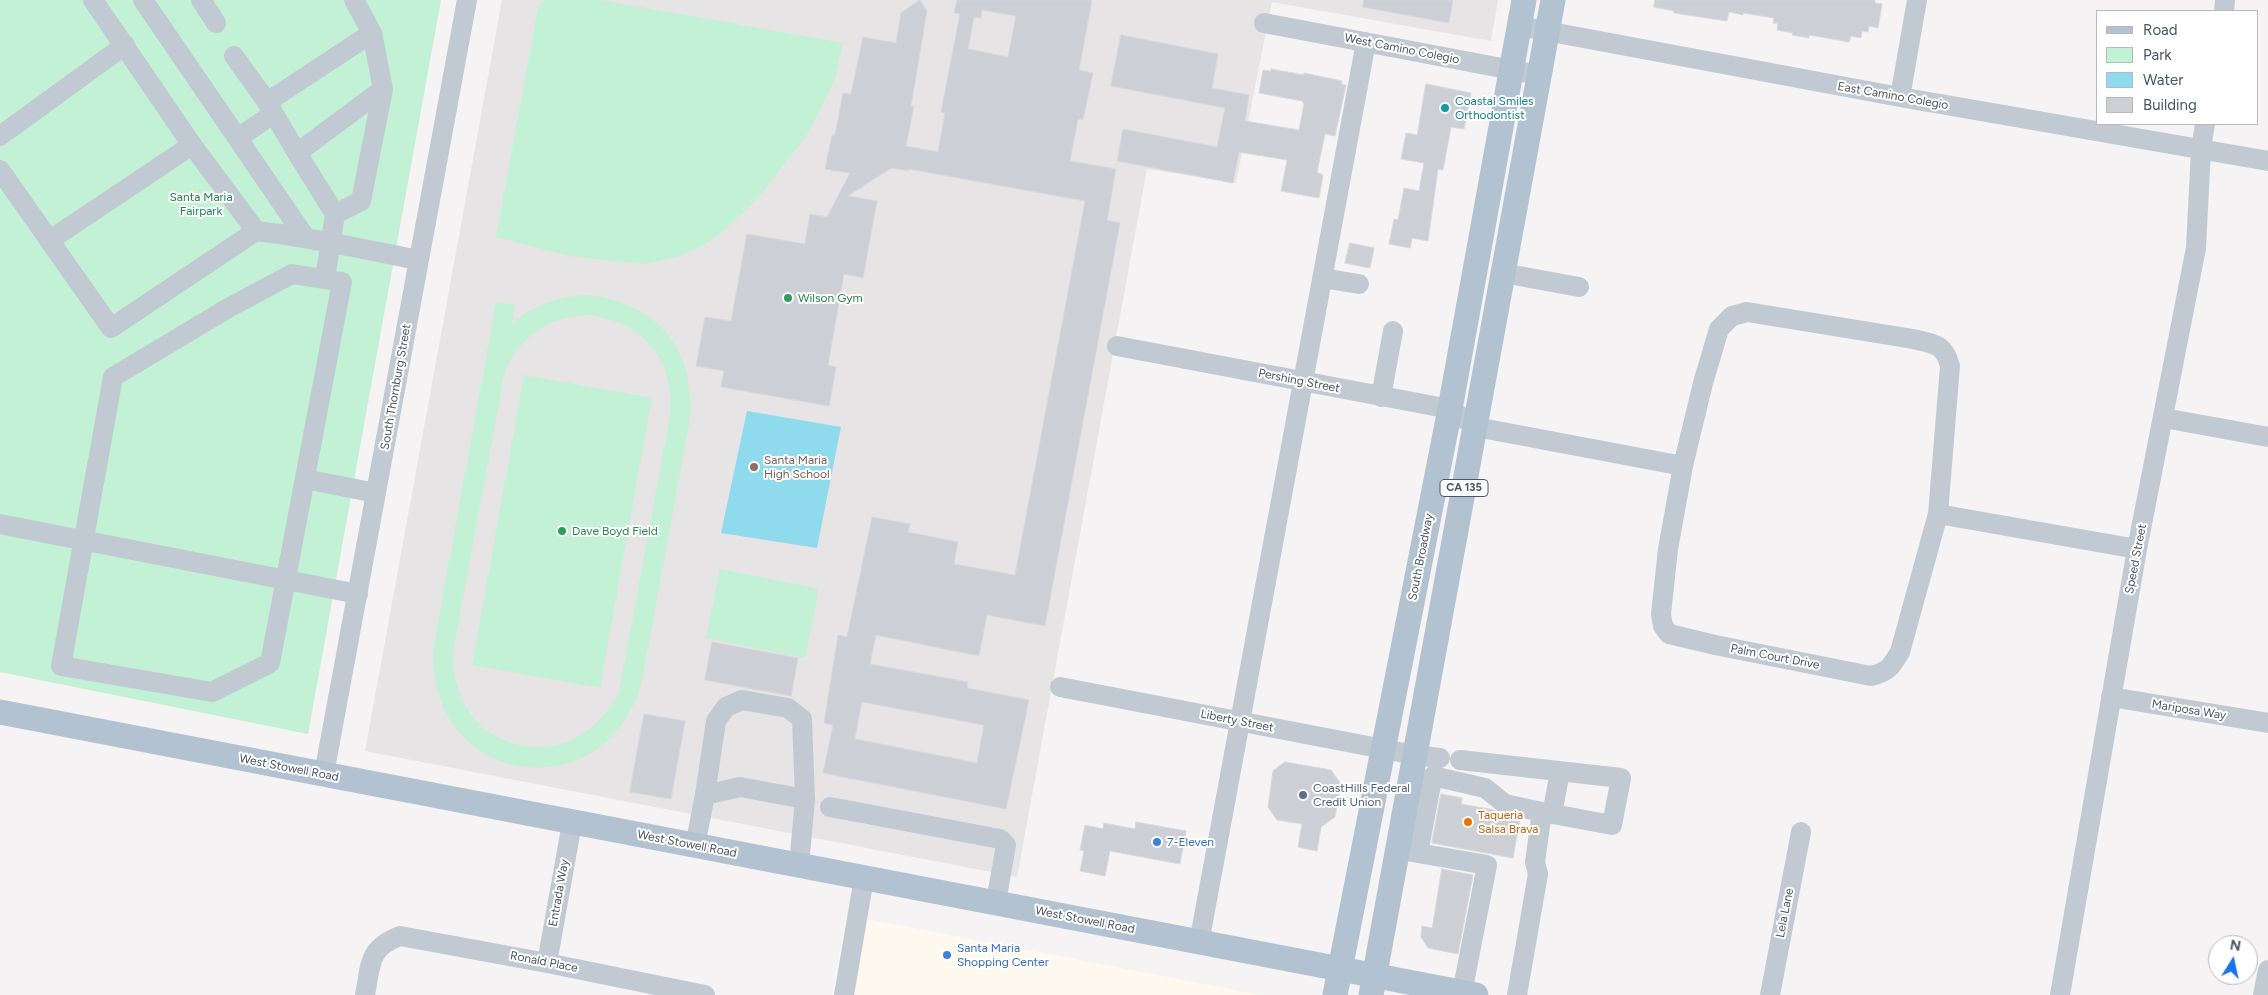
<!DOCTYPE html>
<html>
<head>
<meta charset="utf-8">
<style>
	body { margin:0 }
	#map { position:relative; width:2268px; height:995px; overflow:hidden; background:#f5f3f3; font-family:Figtree,sans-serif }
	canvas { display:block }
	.legend { position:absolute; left:2096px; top:10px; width:162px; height:115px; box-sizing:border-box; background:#fff; border:1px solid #b7bbc0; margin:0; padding:6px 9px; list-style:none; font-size:15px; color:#4a5661 }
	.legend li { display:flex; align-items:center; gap:10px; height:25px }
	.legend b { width:25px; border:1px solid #b7bbc0 }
	.north { position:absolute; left:2208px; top:935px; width:50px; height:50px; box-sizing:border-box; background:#fff; border:1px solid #b7bbc0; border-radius:50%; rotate:10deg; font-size:14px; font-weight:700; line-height:20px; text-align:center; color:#4a5661 }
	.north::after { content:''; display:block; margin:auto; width:18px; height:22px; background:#1a73e8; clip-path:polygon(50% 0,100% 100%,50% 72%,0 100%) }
</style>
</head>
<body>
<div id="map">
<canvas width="2268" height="995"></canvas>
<ul class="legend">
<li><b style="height:6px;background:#b3c2d1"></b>Road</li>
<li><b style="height:14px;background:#c3f1d5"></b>Park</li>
<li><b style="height:14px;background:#90daee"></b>Water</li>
<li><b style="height:14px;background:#cdcfd5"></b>Building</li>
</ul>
<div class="north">N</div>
</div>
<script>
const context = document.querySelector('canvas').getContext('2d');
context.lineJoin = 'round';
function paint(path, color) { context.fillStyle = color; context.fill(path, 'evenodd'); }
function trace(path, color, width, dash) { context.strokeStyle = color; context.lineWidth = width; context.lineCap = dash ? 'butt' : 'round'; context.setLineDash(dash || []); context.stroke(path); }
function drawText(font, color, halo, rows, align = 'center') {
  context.font = font + ' Figtree,sans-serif'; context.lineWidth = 4; context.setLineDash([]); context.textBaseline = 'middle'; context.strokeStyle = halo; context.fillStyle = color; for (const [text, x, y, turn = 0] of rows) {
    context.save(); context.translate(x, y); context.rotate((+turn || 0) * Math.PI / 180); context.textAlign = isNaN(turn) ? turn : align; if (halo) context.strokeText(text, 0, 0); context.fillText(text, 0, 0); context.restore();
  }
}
const commercial = new Path2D(`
	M 847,915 L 1261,995 L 832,995 Z`);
const education = new Path2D(`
	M 502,0 L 1498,0 L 1491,41 L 1272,2 L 1236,183 L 1147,169 L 1017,877 L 365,751 Z`);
const green = new Path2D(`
	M 0,0 L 441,0 L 308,734 L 0,672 Z
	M 544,0 L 601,0 L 843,43 L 835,79 L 807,135 L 757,199 L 726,229 L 704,245 L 678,257 L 643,264 L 569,256 L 496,237 L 538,7 Z
	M 586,295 C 655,301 696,348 690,419 L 642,681 C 605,817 421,784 434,644 L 496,302 L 515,305 L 513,323 C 534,305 557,297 586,295 ZM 586,315 C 642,320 675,358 670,415 L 619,692 C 573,786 444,752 454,647 L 505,371 C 521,336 547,318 586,315 Z
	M 524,375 L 652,398 L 600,688 L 472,665 Z
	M 720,569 L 819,589 L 805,658 L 706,638 Z`);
const water = new Path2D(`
	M 747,411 L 841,427 L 817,548 L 721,533 Z`);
const building = new Path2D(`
	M 920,0 L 927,11 L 911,106 L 914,106 L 906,146 L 938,152 L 945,113 L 941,112 L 960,14 L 954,13 L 957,0 L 1092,0 L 1079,70 L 1093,73 L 1083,120 L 1078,119 L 1070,161 L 1116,169 L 1107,220 L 1120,223 L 1045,626 L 987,615 L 979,656 L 876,635 L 870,664 L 968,682 L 967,688 L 1029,700 L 1006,809 L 823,773 L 833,725 L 824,723 L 838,635 L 847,637 L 872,517 L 910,524 L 908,532 L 958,542 L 954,564 L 1015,575 L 1085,201 L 909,169 L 909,171 L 891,168 L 848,196 L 877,201 L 863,278 L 844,274 L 828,365 L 836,367 L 829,406 L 721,387 L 724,371 L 696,366 L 705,317 L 731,321 L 747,234 L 805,244 L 810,214 L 827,217 L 850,173 L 825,169 L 832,135 L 835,135 L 843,93 L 851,94 L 863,37 L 896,43 L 901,13 ZM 982,10 L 1016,16 L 1008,57 L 968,49 L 974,17 L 981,18 ZM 862,702 L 984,725 L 977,763 L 855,739 Z
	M 1364,0 L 1453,0 L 1449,23 L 1363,7 Z
	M 1655,0 L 1875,0 L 1875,3 L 1882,4 L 1878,28 L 1869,26 L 1868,32 L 1862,31 L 1861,38 L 1851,36 L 1849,42 L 1809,35 L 1809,38 L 1792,35 L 1793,33 L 1777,30 L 1778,24 L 1773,23 L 1774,18 L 1743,13 L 1743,15 L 1729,12 L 1727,21 L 1674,13 L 1674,11 L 1654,7 Z
	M 1121,35 L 1218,54 L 1212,88 L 1249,95 L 1245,121 L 1299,130 L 1304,104 L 1302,101 L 1259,93 L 1263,70 L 1271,71 L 1271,69 L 1304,75 L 1304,73 L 1342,81 L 1341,84 L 1346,85 L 1335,136 L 1325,134 L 1317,172 L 1323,175 L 1319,198 L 1281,191 L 1287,160 L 1239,152 L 1233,183 L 1117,161 L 1123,129 L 1217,147 L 1225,108 L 1111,86 Z
	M 1426,84 L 1471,93 L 1464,129 L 1451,127 L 1443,170 L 1438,169 L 1428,241 L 1412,238 L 1410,248 L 1389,244 L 1394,219 L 1398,220 L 1404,188 L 1419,191 L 1424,163 L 1401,159 L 1406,133 L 1417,135 Z
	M 1350,243 L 1374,248 L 1370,268 L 1345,263 Z
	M 712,642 L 798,658 L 791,696 L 705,680 Z
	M 644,714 L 685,721 L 671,799 L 630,792 Z
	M 1285,762 L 1331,770 L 1341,784 L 1335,817 L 1321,827 L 1317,851 L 1298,847 L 1302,824 L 1277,820 L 1268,807 L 1273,771 Z
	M 1441,794 L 1462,798 L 1461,804 L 1494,810 L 1502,816 L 1520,819 L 1513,858 L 1432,843 Z
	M 1136,822 L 1186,831 L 1180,864 L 1110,851 L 1105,876 L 1080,871 L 1084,851 L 1080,850 L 1085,825 L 1103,829 L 1104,823 L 1135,829 Z
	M 1442,869 L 1473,875 L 1458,954 L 1428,948 L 1421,937 L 1422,926 L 1432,928 Z`);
const minor = new Path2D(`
	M 93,0 L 192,145
	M 143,0 L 305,237
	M 201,0 L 216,23
	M 2224,11 L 2225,0
	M 1264,23 L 1539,75
	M 1519,26 L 1900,97 L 2268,161
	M 234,56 L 267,102
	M 1900,97 L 1917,0
	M 0,136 L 125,45
	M 238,138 L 273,114
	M 297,153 L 267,102 L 372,33 L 354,0
	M 0,170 L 111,328 L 256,231 C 311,237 365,250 419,260
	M 335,214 L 361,201 L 383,89
	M 50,240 L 192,145 L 256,231
	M 1503,273 L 1579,287
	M 292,274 L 342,282 L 270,663 L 212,692 L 61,666 L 113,377 L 230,307 Z
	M 1322,278 L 1359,284
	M 325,279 L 335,214 L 297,153 L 383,89 L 372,33
	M 1747,312 L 1913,339 C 1934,344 1944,343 1950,366 L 1938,514 L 1900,652 C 1891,667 1888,672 1871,676 L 1715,645 L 1669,634 L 1663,626 L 1661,614 L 1668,549 L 1683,466 L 1703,383 L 1719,329 L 1732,316 Z
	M 1117,346 L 1450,409 L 1476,427 L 1683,466
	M 1381,397 L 1393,331
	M 2164,418 L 2268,437
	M 305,479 L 376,493
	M 1938,514 L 2137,549
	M 0,524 L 358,594
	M 1060,687 L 1415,755 L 1440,758
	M 2111,697 L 2268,723
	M 1460,760 L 1621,778 L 1612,825 L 1542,812
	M 324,774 L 467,0
	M 1430,790 L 1433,776 L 1485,788 L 1505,804 L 1542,812 L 1535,862 L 1538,874 L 1517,995
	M 705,795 L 716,721 L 726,707 L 742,700 L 788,708 L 802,719 L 805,799
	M 830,807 L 1000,839 L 1006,845 L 996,902
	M 1552,814 L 1560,772
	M 695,846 L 705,795 L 740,787 L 805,799 L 799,865
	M 1406,851 L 1418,853 L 1430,790 L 1417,788
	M 1418,853 L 1487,865 L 1462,993
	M 1199,943 L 1366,42
	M 547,963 L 572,823
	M 365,995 C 371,964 368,948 400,936 L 547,963 L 705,995
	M 844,995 L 864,878
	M 1770,995 L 1801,832
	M 2060,995 L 2137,549 L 2196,248 L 2201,149 L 2205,124
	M 2263,995 L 2268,970`);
const major = new Path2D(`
	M 0,712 L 1476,995
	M 1335,995 L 1450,409 L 1524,0
	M 1371,995 L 1553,0`);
const markers = [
	[1445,108,5,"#0f9aa8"],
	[788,298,5,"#2e9e5b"],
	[754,467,5,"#8d6e63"],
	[562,531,5,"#2e9e5b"],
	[1303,795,5,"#5c6f8a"],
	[1468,822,5,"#e8710a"],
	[1157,842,5,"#3f7fe0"],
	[947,955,5,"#3f7fe0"]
];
const shields = [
	[1464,488,48]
];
const shieldNames = [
	["CA 135",1464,488]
];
const streetNames = [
	["West Camino Colegio",1402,49,11],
	["East Camino Colegio",1893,96,10],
	["Pershing Street",1299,381,11],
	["South Thornburg Street",396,387,-80],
	["South Broadway",1421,557,-79],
	["Speed Street",2136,559,-79],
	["Palm Court Drive",1775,657,11],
	["Mariposa Way",2189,710,9],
	["Liberty Street",1237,721,11],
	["West Stowell Road",289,768,11],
	["West Stowell Road",687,844,11],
	["Entrada Way",559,893,-80],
	["Lela Lane",1785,913,-79],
	["West Stowell Road",1085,920,11],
	["Ronald Place",544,962,11]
];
const cultureNames = [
	["Coastal Smiles",1455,101],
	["Orthodontist",1455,115]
];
const parkNames = [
	["Santa Maria",201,197],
	["Fairpark",201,211]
];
const leisureNames = [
	["Wilson Gym",798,298],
	["Dave Boyd Field",572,531]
];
const educationNames = [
	["Santa Maria",764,460],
	["High School",764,474]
];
const serviceNames = [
	["CoastHills Federal",1313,788],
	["Credit Union",1313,802]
];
const foodNames = [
	["Taqueria",1478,815],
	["Salsa Brava",1478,829]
];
const shopNames = [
	["7-Eleven",1167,842],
	["Santa Maria",957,948],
	["Shopping Center",957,962]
];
paint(commercial, '#fdf9ef');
paint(education, '#e6e4e5');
paint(green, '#c3f1d5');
paint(water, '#90daee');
paint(building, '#cdcfd5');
trace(building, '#d7d9de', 1);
trace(minor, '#c1cad2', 20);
trace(major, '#b3c2d1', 25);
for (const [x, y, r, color] of markers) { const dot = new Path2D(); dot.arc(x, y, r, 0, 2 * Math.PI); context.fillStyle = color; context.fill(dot); trace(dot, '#fff', 2); }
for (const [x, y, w] of shields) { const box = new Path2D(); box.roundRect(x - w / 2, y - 8.5, w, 17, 4); context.fillStyle = '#fff'; context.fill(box); trace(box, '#4a5661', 1); }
drawText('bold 11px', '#4a5661', null, shieldNames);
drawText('12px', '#4a5661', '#fff', streetNames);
drawText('12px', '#0d838f', '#fff', cultureNames, 'left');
drawText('12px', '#17864f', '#fff', parkNames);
drawText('12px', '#27864d', '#fff', leisureNames, 'left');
drawText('12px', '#785e54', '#fff', educationNames, 'left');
drawText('12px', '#4e5e75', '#fff', serviceNames, 'left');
drawText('12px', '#c56008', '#fff', foodNames, 'left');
drawText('12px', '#366cbe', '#fff', shopNames, 'left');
</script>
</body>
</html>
